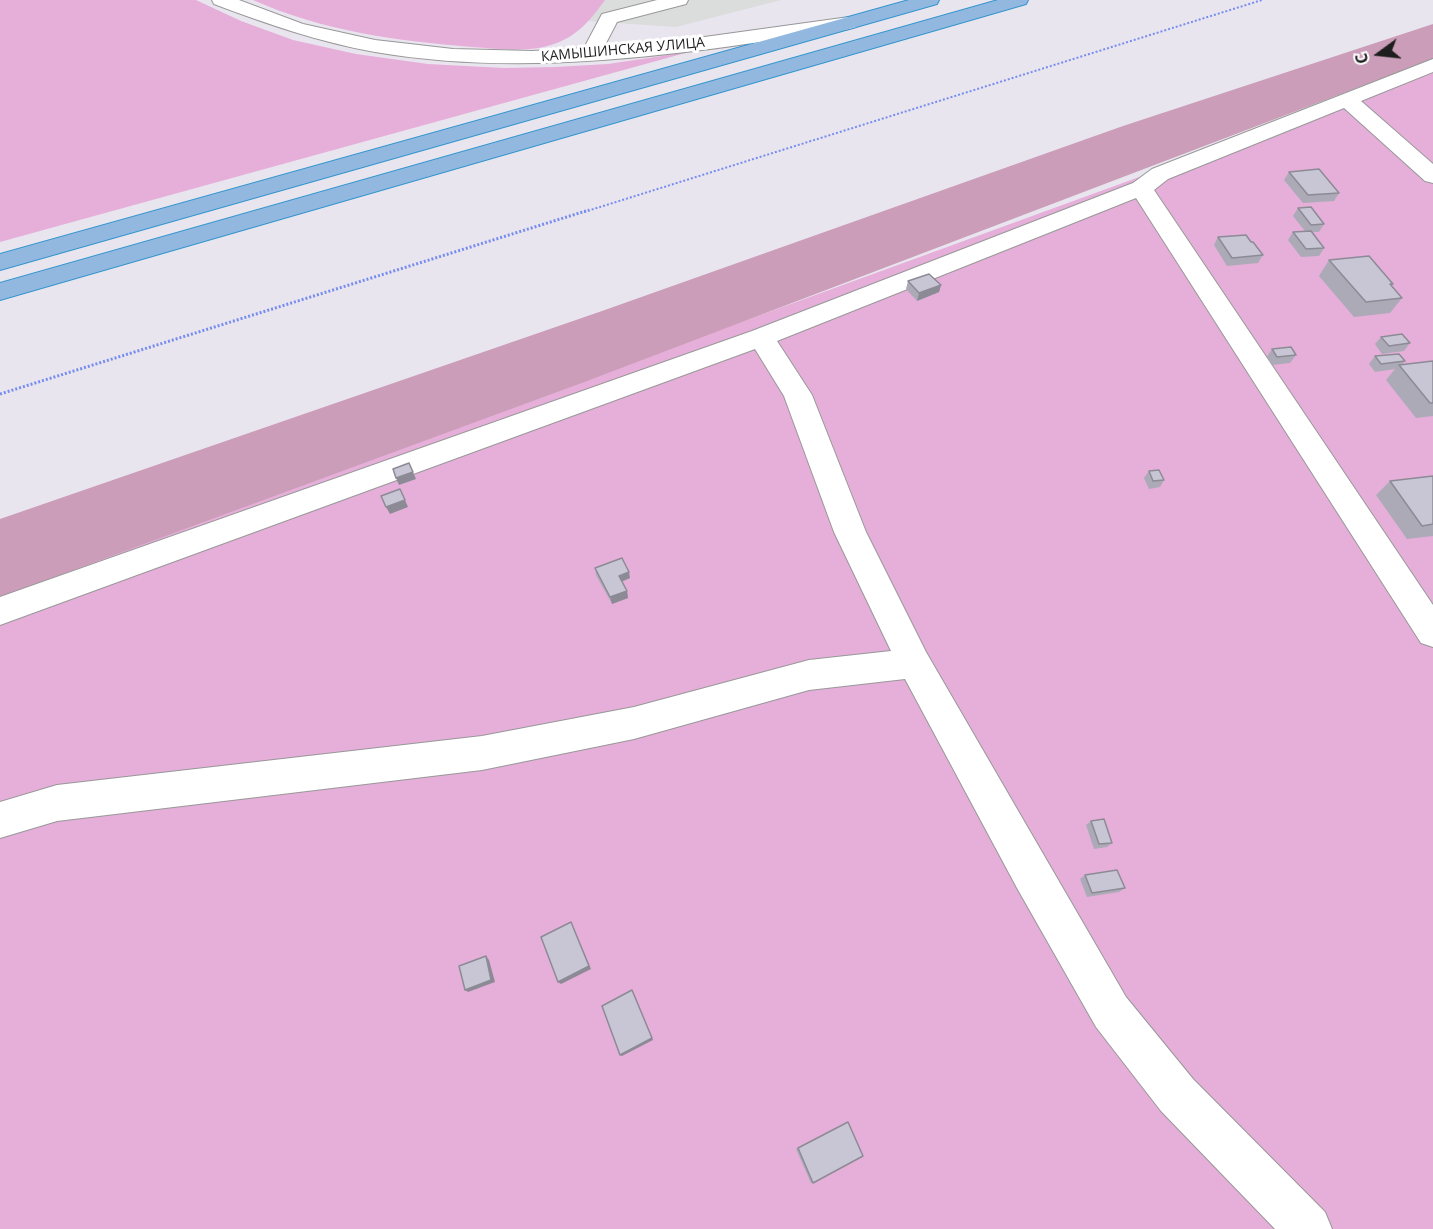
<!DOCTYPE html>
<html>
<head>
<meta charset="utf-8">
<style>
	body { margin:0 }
	#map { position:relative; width:1433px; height:1229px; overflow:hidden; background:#e9e5ef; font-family:"Open Sans",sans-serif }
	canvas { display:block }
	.north { position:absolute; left:1349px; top:24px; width:60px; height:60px; -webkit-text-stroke:4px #fff; paint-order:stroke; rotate:255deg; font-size:16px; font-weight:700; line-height:24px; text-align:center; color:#1e1e1e }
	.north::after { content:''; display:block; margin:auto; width:21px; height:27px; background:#1e1e1e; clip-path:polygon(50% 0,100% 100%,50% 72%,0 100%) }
</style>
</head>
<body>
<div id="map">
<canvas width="1433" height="1229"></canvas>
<div class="north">С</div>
</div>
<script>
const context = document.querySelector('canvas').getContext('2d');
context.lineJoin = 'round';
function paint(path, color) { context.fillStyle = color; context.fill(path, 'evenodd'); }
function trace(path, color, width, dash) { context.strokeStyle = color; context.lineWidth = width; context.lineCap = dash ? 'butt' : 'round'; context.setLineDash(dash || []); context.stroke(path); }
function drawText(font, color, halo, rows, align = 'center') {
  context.font = font + ' "Open Sans",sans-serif'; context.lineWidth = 6; context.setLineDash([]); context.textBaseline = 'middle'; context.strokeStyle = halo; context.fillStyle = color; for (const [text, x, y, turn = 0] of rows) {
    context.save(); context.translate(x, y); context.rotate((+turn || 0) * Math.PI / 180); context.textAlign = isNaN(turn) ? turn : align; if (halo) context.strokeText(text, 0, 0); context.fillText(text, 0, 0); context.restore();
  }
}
const residential = new Path2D(`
	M 350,0 L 781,0 L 676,27 L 364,6 Z`);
const grass = new Path2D(`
	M 0,0 L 196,0 L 241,21 L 293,40 L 356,54 L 428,64 L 504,68 L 555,67 L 608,64 L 689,52 L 0,242 Z
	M 253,0 L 605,0 C 591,19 578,36 554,44 C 528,53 499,49 472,47 C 398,41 322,31 253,0 Z
	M 1433,70 L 1433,1229 L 0,1229 L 0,592 Z`);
const forest = new Path2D(`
	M 1433,24 L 1433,59 L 587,381 L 0,597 L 0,519 L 602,311 L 1123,126 Z`);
const pathFar1 = new Path2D(`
	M 584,212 L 1262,0`);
const path = new Path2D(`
	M 0,394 L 589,210`);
const minor = new Path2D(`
	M 212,0 L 239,0 L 303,24 L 375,40 L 453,49 L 532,51 L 584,48 L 602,14 L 657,0 L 688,0 L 686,4 L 617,22 L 604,47 L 690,39 L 849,17 L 856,19 L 859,23 L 856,27 L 849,29 C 693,52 533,79 375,52 C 319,42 267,24 214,4 Z
	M 1433,59 L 1433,72 L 1361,101 L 1433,164 L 1433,183 L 1425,181 L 1344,108 L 1168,179 L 1154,190 L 1433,605 L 1433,647 L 1421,643 L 1136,198 L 777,341 L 812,395 L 866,532 L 926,652 L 1126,997 L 1193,1079 L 1325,1212 L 1332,1229 L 1275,1229 L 1161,1111 L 1096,1027 L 1017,888 L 905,679 L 809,690 L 634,739 L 482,770 L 57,821 L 0,838 L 0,802 L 57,785 L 482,736 L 634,707 L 809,660 L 891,651 L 834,532 L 784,396 L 755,349 L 0,625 L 0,597 L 752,331 L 1133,183 L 1152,169 Z`);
const highway = new Path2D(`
	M 909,0 L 939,0 L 937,4 L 0,270 L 0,254 Z
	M 998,0 L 1028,0 L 1026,4 L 0,300 L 0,283 Z`);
const wall = new Path2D(`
	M 1289,172 L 1339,193 L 1334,201 L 1303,203 L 1284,180 Z
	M 1298,208 L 1324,224 L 1319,232 L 1313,232 L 1324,248 L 1319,256 L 1301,257 L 1288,240 L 1293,232 L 1305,231 L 1293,216 Z
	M 1218,237 L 1251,242 L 1263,255 L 1258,263 L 1227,266 L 1214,245 Z
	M 1329,260 L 1393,284 L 1391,286 L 1402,298 L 1390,313 L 1354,317 L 1319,276 Z
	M 908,281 L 941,285 L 939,292 L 917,301 L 906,289 Z
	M 1381,337 L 1410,343 L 1404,351 L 1382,354 L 1375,344 Z
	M 1272,349 L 1296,355 L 1290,363 L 1272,365 L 1267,357 Z
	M 1375,356 L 1405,361 L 1402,364 L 1433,361 L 1433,416 L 1416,418 L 1386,380 L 1395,369 L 1375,372 L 1369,364 Z
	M 1149,471 L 1164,480 L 1160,487 L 1149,489 L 1144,478 Z
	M 1433,476 L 1433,536 L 1407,539 L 1376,495 L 1390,481 Z
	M 595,568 L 630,578 L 622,582 L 627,591 L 628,598 L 612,604 L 596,575 Z
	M 1091,821 L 1112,843 L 1107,847 L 1094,849 L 1086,825 Z
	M 1085,875 L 1125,888 L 1119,892 L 1087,897 L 1080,879 Z
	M 848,1122 L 813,1183 L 811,1183 L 796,1149 Z`);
const shadedWall = new Path2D(`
	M 941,285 L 939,292 L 917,301 L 919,293 Z
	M 413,472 L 416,479 L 399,485 L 396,478 Z
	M 405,500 L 408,507 L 390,514 L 386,507 Z
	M 629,572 L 630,578 L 620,582 L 619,576 Z
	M 627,591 L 628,598 L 612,604 L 610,597 Z
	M 571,922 L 591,969 L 561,984 L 558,982 Z
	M 486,956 L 489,960 L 495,982 L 468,992 L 465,990 Z
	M 632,990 L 653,1040 L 622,1056 L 620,1055 Z`);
const building = new Path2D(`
	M 1319,169 L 1339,193 L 1308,195 L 1289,172 Z
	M 1311,207 L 1324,224 L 1311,225 L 1298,208 Z
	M 1311,231 L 1324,248 L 1306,249 L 1293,232 Z
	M 1246,235 L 1251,242 L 1253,242 L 1263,255 L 1232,258 L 1218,237 Z
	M 1369,256 L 1393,284 L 1390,284 L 1402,298 L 1366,302 L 1329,260 Z
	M 929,274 L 941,285 L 919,293 L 908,281 Z
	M 1402,334 L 1410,343 L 1389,346 L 1381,337 Z
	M 1291,347 L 1296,355 L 1277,357 L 1272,349 Z
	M 1399,354 L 1405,361 L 1381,364 L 1375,356 Z
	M 1433,361 L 1433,403 L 1430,403 L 1399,365 Z
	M 409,463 L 413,472 L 396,478 L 393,469 Z
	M 1159,470 L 1164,480 L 1153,481 L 1149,471 Z
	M 1433,476 L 1433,524 L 1422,526 L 1390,481 Z
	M 400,489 L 405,500 L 386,507 L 381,496 Z
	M 622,558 L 629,572 L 619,576 L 627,591 L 610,597 L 595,568 Z
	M 1104,819 L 1112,843 L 1099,844 L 1091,821 Z
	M 1117,870 L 1125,888 L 1092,893 L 1085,875 Z
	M 571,922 L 589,966 L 558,982 L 541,937 Z
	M 486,956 L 491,980 L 465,990 L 459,966 Z
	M 632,990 L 652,1038 L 620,1055 L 602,1006 Z
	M 848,1122 L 863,1156 L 813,1183 L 798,1148 Z`);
const farStreetnames = [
	["КАМЫШИНСКАЯ УЛИЦА",623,50,-5]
];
paint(residential, '#dbdcdc');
paint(grass, '#e5afd9');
paint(forest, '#cb9db8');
trace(minor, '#989898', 2);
trace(highway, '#3295cd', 2);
trace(pathFar1, '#768def', 2, [2, 2]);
trace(path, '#768def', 3, [2, 2]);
paint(minor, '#fff');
paint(highway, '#93b8e0');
paint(wall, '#acaab7');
paint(shadedWall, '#8c8b95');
paint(building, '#c8c6d5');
trace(building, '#8c8b95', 1.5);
drawText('14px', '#1e1e1e', '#fff', farStreetnames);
</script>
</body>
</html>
